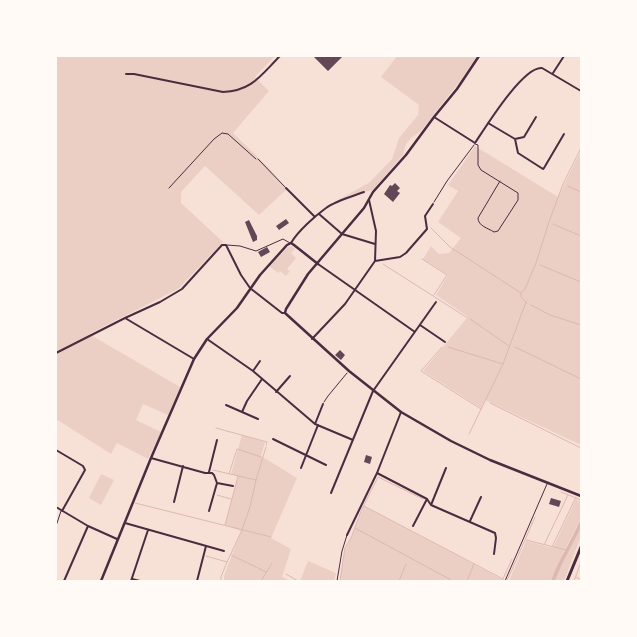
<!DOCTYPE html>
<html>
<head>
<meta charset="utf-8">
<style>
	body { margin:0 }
	#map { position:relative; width:637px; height:637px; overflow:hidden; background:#f7e1d7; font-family:Roboto,sans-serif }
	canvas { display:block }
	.frame { position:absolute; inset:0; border:57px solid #fffaf5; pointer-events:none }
</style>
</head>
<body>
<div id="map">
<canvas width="637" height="637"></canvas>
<div class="frame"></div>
</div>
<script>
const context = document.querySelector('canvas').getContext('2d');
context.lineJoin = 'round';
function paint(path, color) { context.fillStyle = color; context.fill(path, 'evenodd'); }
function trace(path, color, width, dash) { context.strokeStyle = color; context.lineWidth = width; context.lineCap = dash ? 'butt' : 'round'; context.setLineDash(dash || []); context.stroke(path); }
const green = new Path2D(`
	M 56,56 L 275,56 L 255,77 L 269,91 L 233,133 L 268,167 L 287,189 L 259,215 L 205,166 L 181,192 L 181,203 L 223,242 L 178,289 L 89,334 L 180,387 L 168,415 L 143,404 L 136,420 L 161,432 L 148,459 L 117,443 L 111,454 L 56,419 Z
	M 397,56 L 477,56 L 461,80 L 420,132 L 412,137 L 406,144 L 403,155 L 373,190 L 351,195 L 333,203 L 370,182 L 392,159 L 399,138 L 418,115 L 419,105 L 381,77 Z
	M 475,146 L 558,197 L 581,150 L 581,445 L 485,400 L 481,408 L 478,406 L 423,371 L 466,319 L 467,316 L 436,295 L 448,275 L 423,259 L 431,246 L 439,254 L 449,253 L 461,238 L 438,222 L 458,191 L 448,185 Z
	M 292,246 L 295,249 L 291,253 L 296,258 L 287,269 L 290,271 L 286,276 L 280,271 L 278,273 L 269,266 L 288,247 Z
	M 242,435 L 265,442 L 261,456 L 297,478 L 271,538 L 291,549 L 282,577 L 290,581 L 224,581 L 224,576 L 241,531 L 225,525 L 238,476 L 231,474 Z
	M 101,474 L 114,480 L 101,505 L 89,498 Z
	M 576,499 L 581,502 L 581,519 L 564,551 L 552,581 L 509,581 L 526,541 L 553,548 Z
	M 364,506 L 505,581 L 340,581 L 345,550 L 351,538 Z
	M 581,527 L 581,536 L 564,581 L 554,581 L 566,552 Z
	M 308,561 L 336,573 L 334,581 L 300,581 Z`);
const stream = new Path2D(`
	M 568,186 L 581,192
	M 553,224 L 581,236
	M 431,228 L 450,247 L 521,293 L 521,297 L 527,303
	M 422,259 L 447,275 L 434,295
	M 383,264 L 466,317
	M 540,265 L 581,282
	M 521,293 L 525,289 L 536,263 L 549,222 L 563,184 L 581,148
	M 531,305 L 550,315 L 581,325
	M 470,319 L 509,346
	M 442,347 L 421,371 L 481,409
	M 448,347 L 503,364
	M 515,347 L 581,379
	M 490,403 L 581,448
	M 216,428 L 267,442 L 266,445
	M 469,434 L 503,364 L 526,302
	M 213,470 L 256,480
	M 229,474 L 237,449 L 261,457
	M 561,492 L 581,500
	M 217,495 L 231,499
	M 135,503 L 271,537
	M 364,506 L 503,579
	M 225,525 L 238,476
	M 355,528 L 453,581
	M 526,540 L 566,550
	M 544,545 L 568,495
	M 552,547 L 576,497
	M 231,555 L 266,572
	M 206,556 L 227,562
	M 286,574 L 298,581
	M 576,577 L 581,580
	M 221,581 L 221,577 L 227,562 L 242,530 L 250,507 L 256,480 L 266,447
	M 261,581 L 272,563
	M 340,581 L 345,548 L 351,538 L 361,511 L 378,477 L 423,499
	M 399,581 L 406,564
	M 467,581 L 474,564
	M 502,581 L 512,559
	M 507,581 L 535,517
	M 574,581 L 581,562`);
const canal = new Path2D(`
	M 553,581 C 560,560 572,543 581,523`);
const building = new Path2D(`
	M 313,56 L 343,56 L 328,71 Z
	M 395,183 L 400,188 L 397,191 L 400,193 L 393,202 L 384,194 L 390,185 L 392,186 Z
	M 286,219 L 289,223 L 279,230 L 276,226 Z
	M 249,220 L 257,236 L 257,240 L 253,242 L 245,222 Z
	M 267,247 L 270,252 L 261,257 L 258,252 Z
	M 340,350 L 345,355 L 341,360 L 335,355 Z
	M 366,455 L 372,457 L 370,464 L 364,462 Z
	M 551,498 L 561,501 L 559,507 L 549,504 Z`);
const path = new Path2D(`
	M 169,188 L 214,139 L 222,133 L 228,134 L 256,159
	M 434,202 L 447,181 L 474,145
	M 324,402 L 328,396 L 347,373`);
const service = new Path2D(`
	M 475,144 L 478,145 L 478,165 L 481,170 L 518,193 L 518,200 L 498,231 L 494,232 C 488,228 478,226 478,218 L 500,181
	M 258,159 L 285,187
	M 227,245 L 240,246 L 256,251 L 283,239 L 290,243
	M 56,526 L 61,511
	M 337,581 L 342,551 L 347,535
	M 505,581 L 547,484`);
const minor = new Path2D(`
	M 553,73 L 564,56
	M 126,74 L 134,74 L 223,92 C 252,91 261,75 280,56
	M 434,117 L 475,143 C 485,128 523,66 542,68 L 581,91
	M 488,123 L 515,139 L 518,153 L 543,169 L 544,168 L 564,134
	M 515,139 L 524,137 L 536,117
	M 286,188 L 315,217
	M 319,214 L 342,234 L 375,244
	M 291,243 C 298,231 315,216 326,208 C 335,201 353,196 364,192
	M 375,261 L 400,257 L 406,253 L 427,229 L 425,216 L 433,204
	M 318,264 L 415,332
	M 125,318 L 194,359
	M 420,325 L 445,342
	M 207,339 L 253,371 L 315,424 L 353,440
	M 312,339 L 345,304 L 375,261 L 376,231 L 369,200
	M 56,353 L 125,318 L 160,302 L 182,289 L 222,245 L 226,245 L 241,275 L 250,288 L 282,313 L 285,313
	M 253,371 L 260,361
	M 276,392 L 290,376
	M 226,405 L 258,419
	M 242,412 L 247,401 L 262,379
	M 315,424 L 323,404
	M 273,439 L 326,465
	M 56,450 L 83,466 L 85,470 L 62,511
	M 151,458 L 205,473 L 212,473 L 214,475 L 217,483 L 233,486
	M 301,468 L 318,425
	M 209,472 L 217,440
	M 377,473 L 427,499 L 431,505 L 495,533 L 496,538 L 494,554
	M 331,493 L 373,391 L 436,302
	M 174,502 L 183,466
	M 431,505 L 446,468
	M 56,507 L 88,526 L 117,539
	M 209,511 L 217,483
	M 470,521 L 481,497
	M 125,523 L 224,551
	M 413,526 L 427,499
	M 347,535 L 377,473 L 401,412
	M 132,579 L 140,581
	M 64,581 L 88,526
	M 131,581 L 148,530
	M 197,581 L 206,546`);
const tertiary = new Path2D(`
	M 479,56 L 457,89 L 434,117 L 406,155 L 373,192 L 364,208 L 308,274 L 286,309 L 285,313 L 349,371 L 401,412 L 451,441 L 490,460 L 581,496
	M 101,581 L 151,458 L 194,359 L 207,339 L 237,308 L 260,275 L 287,245 L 291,243 L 294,245 L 318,264`);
const primary = new Path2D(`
	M 567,581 L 581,547`);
paint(green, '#ebcfc5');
trace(stream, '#dcb8b0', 1);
trace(canal, '#dcb8b0', 3.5);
paint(building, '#644757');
trace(path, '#4a2c40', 1);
trace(service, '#4a2c40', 1);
trace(minor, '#4a2c40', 2);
trace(tertiary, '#4a2c40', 2.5);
trace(primary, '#4a2c40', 3);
</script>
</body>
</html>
